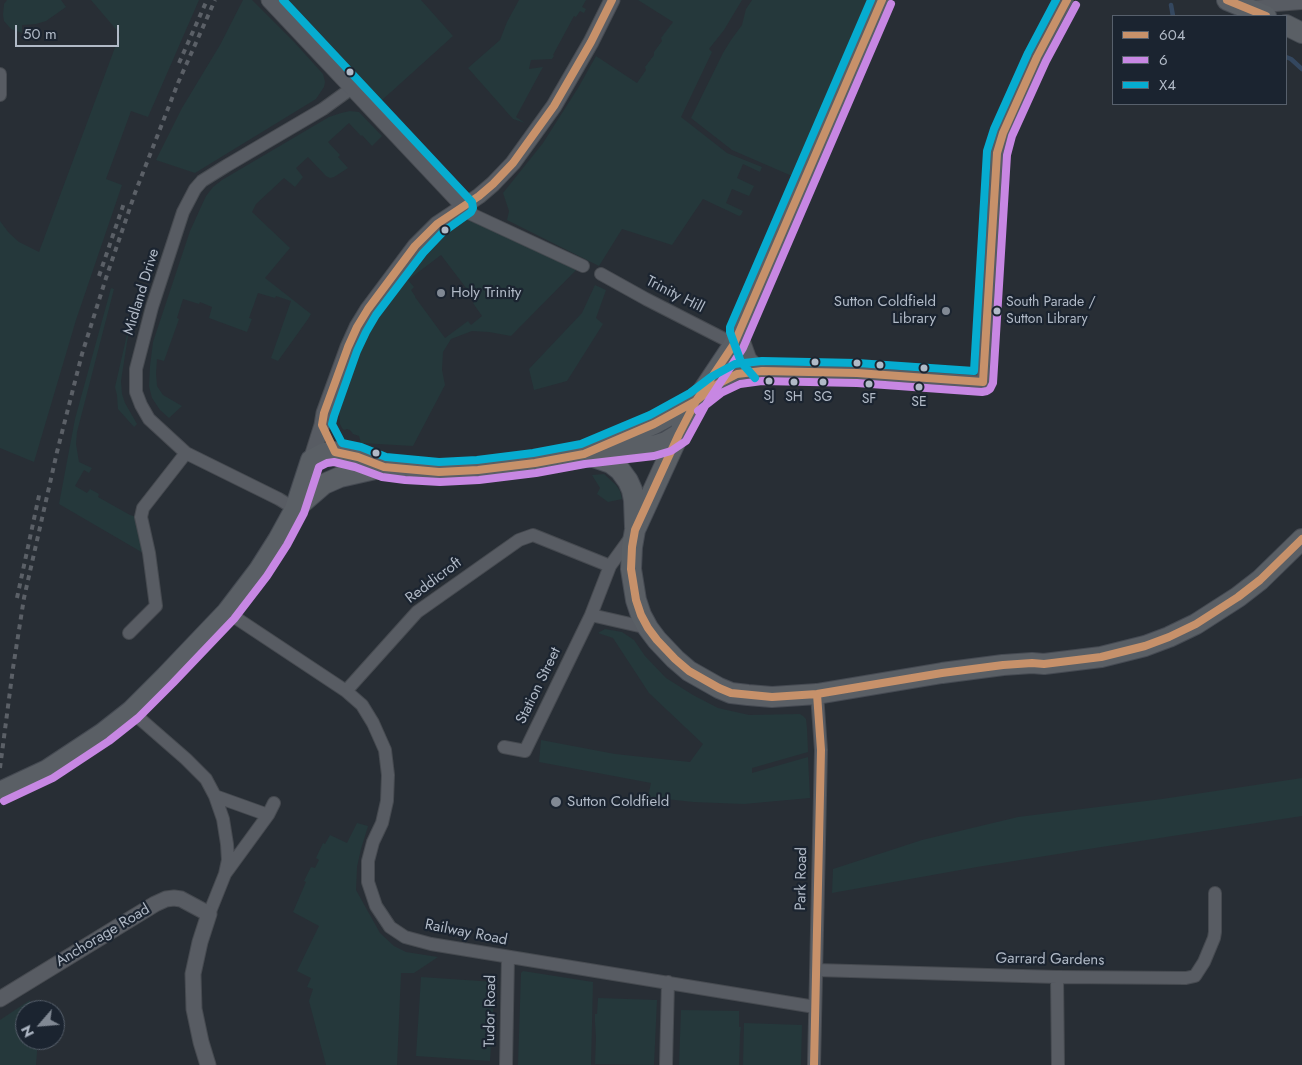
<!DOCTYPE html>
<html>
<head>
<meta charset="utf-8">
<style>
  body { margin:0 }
  #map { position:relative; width:1302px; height:1065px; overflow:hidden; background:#282e35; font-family:Jost,sans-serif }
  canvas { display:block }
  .legend { position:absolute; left:1112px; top:15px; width:175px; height:90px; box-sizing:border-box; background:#1b2430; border:1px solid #57606c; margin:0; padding:6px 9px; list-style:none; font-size:15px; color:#b1bac7 }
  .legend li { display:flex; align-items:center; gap:10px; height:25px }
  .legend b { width:25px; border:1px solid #57606c }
  .north { position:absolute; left:15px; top:1000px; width:50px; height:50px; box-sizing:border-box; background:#1b2430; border:1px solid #57606c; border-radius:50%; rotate:243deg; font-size:14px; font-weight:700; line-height:20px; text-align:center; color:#b1bac7 }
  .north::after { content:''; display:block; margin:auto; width:18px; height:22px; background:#818994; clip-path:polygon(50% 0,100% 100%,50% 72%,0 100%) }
  .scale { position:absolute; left:15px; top:25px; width:104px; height:22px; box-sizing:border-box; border:2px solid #b1bac7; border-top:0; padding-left:6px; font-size:15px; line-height:18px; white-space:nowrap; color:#b1bac7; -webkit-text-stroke:4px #1b2430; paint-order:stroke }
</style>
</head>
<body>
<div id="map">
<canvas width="1302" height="1065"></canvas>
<ul class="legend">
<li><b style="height:6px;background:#c7916a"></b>604</li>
<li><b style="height:6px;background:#c787e3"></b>6</li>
<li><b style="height:6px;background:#06acd0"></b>X4</li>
</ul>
<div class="north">N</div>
<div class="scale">50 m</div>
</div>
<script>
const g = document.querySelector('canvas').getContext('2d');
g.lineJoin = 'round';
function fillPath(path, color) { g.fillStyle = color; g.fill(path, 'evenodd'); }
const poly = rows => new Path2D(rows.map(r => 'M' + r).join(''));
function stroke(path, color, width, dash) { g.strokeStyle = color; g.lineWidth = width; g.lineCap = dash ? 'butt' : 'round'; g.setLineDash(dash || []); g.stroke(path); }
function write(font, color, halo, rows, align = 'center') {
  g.font = font + ' Jost,sans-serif'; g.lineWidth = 4.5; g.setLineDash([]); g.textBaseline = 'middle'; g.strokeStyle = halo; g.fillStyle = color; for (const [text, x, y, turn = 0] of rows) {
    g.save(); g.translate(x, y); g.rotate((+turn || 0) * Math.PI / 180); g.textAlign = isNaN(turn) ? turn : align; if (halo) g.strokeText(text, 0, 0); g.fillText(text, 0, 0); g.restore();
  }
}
const green = poly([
  [7,0,61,0,66,7,46,21,36,24,22,25,22,33,11,29,4,21,3,15,4,4],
  [91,0,199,0,148,117,131,111,106,179,122,185,76,320,34,462,0,448,0,221,9,233,19,242,39,252,120,34],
  [243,0,252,0,295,43,323,74,325,82,324,87,316,99,195,173,156,160,182,108,220,45],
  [286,0,421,0,453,36,381,101],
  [519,0,586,0,582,7,586,9,584,13,580,11,576,17,574,16,553,55,554,56,552,59,531,60,529,69,543,67,516,117,525,123,513,119,468,68,500,40,507,22],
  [638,0,742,0,724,30,709,49,712,52,681,117,727,153,762,167,760,172,743,164,737,178,754,186,749,196,732,189,726,203,743,211,741,215,739,216,703,199,672,245,622,229,599,266,507,220,509,211,503,193,543,143,578,88,596,56,637,83,646,70,645,67,654,55,654,52,662,41,661,38,673,22],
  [752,0,867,0,792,176,732,150,691,118,723,53,731,40,742,25,746,9],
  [350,111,359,112,382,136,372,146,362,135,361,136,349,123,328,142,340,155,338,157,348,168,334,177,330,178,326,176,308,157,296,168,303,177,295,187,284,178,256,204,252,212,290,248,265,278,311,314,308,319,278,361,271,358,291,301,276,296,275,298,258,293,249,318,252,319,247,332,209,318,212,307,200,302,199,304,183,299,177,318,179,319,164,361,157,359,156,373,157,386,163,395,182,406,169,418,160,410,152,398,149,386,150,366,153,342,190,231,206,196,213,187,222,180,329,117,341,113],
  [464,217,578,268,511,336,489,332,472,331,451,339,443,352,442,370,445,385,413,446,361,443,359,436,353,434,350,430,347,429,344,430,342,428,340,424,339,413,363,341,374,317,423,256,442,235],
  [441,255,476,301,473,303,482,316,471,325,468,321,445,338,415,297,415,296,411,290,414,287,408,280],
  [595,285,606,290,596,318,603,324,567,381,534,390,529,369,582,313],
  [111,288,114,289,77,432,76,444,79,462,92,468,89,473,84,470,75,486,87,493,90,489,99,494,98,497,130,515,140,518,150,557,59,504,75,419],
  [131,317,121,381,122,394,125,403,137,424,134,427,118,409,117,395,115,387],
  [604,474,616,485,620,491,622,499,608,502,597,494,600,488,592,475],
  [605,629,622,632,634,640,645,656,666,678,693,695,718,708,749,715,800,714,803,716,806,719,807,729,808,752,752,768,752,773,808,757,810,798,744,804,693,802,648,797,651,783,539,762,541,740,615,754,690,762,703,744,649,693,613,638,598,633],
  [1302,778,1302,816,1095,848,977,867,832,893,833,869,922,840,1018,817,1162,799],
  [357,823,368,826,361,849,357,867,356,890,380,933,394,946,406,952,438,957,414,973,401,973,397,1065,326,1065,309,1001,313,989,307,987,311,978,297,971,319,926,293,912,306,882,304,881,311,867,315,868,319,860,316,858,323,843,325,844,330,835,347,843],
  [523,971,593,982,591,1065,518,1065,521,973],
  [421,977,495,982,490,1061,416,1056],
  [598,998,657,1000,654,1065,595,1064,596,1038,595,1022,595,1014,597,1014],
  [30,1000,32,1010,25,1010,25,1040,38,1040,36,1065,0,1065,0,1020],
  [681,1010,739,1011,739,1027,741,1027,740,1035,739,1065,679,1065],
  [744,1023,802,1025,801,1065,743,1065]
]);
const stream = poly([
  [1171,5,1173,16],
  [1286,57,1291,59,1302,69]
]);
const minor = poly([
  [1251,7,1302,3],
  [0,74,0,95],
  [463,206,471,214,583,266],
  [601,274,646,299,734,344],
  [740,330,750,358,762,371],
  [707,392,716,385,737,374,762,371,857,373,983,382,997,153,1003,133,1037,57,1067,0],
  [295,509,279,499,186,453,149,419,141,405,136,392,136,369,152,307,183,212,195,189,202,181,226,166,323,109,352,88],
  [227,612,346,691,362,705,373,723,385,750,388,775,387,801,382,823,373,842,368,861,368,882,376,906,390,927,405,937,431,944,815,1007],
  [591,615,648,628],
  [129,633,156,606,149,553,141,517,143,508,186,453],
  [346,691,417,612,519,540,533,535,610,566],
  [131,711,186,759,206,779,215,796,223,819,227,844,228,860,225,874],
  [504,747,525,751,591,615,610,566,631,537],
  [268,815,274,803],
  [209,914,225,874,268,815,215,796],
  [816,970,1057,977,1186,978,1195,976,1204,962,1214,938,1215,932,1215,893],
  [1057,977,1058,1065],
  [506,1065,508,957],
  [666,1065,668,982],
  [814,1065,821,750,817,694]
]);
const tertiary = poly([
  [269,0,463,206],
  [311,460,322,425,324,413,348,347,357,327,368,309,415,246,437,224,479,196,493,184,513,163,554,106,591,42,612,0],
  [0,999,155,904,166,899,174,898,181,899,209,914,200,942,193,974,194,1009,201,1042,208,1065]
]);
const primary = poly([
  [882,0,734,344,696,401,679,434,635,530,632,547,631,569,636,600,641,615,648,628,657,640,675,659,689,671,719,688,731,693,748,695,772,697,817,694,942,673,1003,665,1032,663,1044,664,1101,657,1145,646,1169,637,1196,624,1238,597,1260,580,1302,539],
  [1227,0,1266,16],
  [1286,25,1302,33],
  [601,446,654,424,696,401],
  [591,456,611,463,620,470,628,481,632,490,634,500,635,527],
  [295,509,324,484,340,477,384,467],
  [0,792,47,770,103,733,131,711,166,676,227,612,259,570,278,540,295,509,311,460,324,453,335,452,358,457,384,467,406,470,439,472,478,470,535,463,584,454,633,449,653,446,666,442,679,434]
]);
const rail = poly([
  [179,63,207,0],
  [99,276,124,203],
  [17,598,40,491],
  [0,768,13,668,24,598,57,452,82,354,106,278,135,193,178,83,215,0]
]);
const bus1 = poly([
  [612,0,591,42,554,106,513,163,493,184,479,196,437,224,415,246,368,309,357,327,348,347,324,413,322,425,335,452,358,457,384,467,439,472,478,470,535,463,584,454,654,424,696,401,716,385,737,374,762,371,857,373,983,382,997,153,1003,133,1037,57,1067,0],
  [882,0,734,344,696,401,679,434,635,530,632,547,631,569,636,600,641,615,648,628,657,640,675,659,689,671,719,688,731,693,772,697,817,694,942,673,1003,665,1032,663,1044,664,1101,657,1145,646,1169,637,1196,624,1238,597,1260,580,1302,539],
  [1227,0,1266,16],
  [814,1065,821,750,817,694]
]);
const bus2 = poly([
  [698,411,721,393,740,384,762,381,857,383,982,392,987,391,990,389,993,383,1007,155,1012,136,1046,61,1076,5],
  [4,801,53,778,109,741,138,718,173,683,234,619,267,576,287,545,304,513,319,467,327,463,334,462,355,467,382,477,405,480,440,482,479,480,536,473,585,464,654,456,671,451,686,441,705,406,743,348,891,4]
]);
const bus3 = poly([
  [283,0,472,202,473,208,471,212,443,232,423,253,376,315,366,332,357,351,334,416,332,424,342,443,361,447,386,457,439,462,477,460,533,453,581,444,650,415,690,393,711,377,735,364,762,361,857,363,974,371,987,151,994,129,1028,53,1056,0],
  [755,378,741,362,730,332,730,327,871,0]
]);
const markers = [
  [350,72,4.5,"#b1bac7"],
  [445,230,4.5,"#b1bac7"],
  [441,293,5,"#818994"],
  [946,311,5,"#818994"],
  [997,311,4.5,"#b1bac7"],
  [815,362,4.5,"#b1bac7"],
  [857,363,4.5,"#b1bac7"],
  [880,365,4.5,"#b1bac7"],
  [924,368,4.5,"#b1bac7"],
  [769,381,4.5,"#b1bac7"],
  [794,382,4.5,"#b1bac7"],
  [823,382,4.5,"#b1bac7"],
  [869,384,4.5,"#b1bac7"],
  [919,387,4.5,"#b1bac7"],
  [376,453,4.5,"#b1bac7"],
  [556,802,6,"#818994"]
];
const busNames = [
  ["South Parade /",1006,303,"left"],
  ["Sutton Library",1006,320,"left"],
  ["SJ",769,397],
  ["SH",794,398],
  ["SG",823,398],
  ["SF",869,400],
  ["SE",919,403]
];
const streetNames = [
  ["Midland Drive",142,292,-73],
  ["Trinity Hill",675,295,27],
  ["Reddicroft",434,581,-37],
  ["Station Street",539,686,-64],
  ["Park Road",802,879,-89],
  ["Railway Road",466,933,11],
  ["Anchorage Road",103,936,-31],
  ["Garrard Gardens",1050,960,1],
  ["Tudor Road",491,1011,-89]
];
const poiNames = [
  ["Holy Trinity",451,293],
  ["Sutton Coldfield",936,302,"right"],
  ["Library",936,319,"right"],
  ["Sutton Coldfield",567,802]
];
fillPath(green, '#25383b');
stroke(stream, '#34475f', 4.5);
stroke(minor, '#464a50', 14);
stroke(tertiary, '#464a50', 17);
stroke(primary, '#454a52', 22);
stroke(minor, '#585c63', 12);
stroke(tertiary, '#585c63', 15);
stroke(primary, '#5a5f65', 20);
stroke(rail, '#5b6067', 4, [5, 5]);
stroke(bus1, '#c7916a', 8);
stroke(bus2, '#c787e3', 8);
stroke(bus3, '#06acd0', 8);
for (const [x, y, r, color] of markers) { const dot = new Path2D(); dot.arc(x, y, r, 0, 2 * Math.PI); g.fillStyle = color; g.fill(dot); stroke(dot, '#1b2430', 2); }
write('14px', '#b1bac7', '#1b2430', busNames);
write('15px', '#b1bac7', '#1b2430', streetNames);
write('15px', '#b1bac7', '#1b2430', poiNames, 'left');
</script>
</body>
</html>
